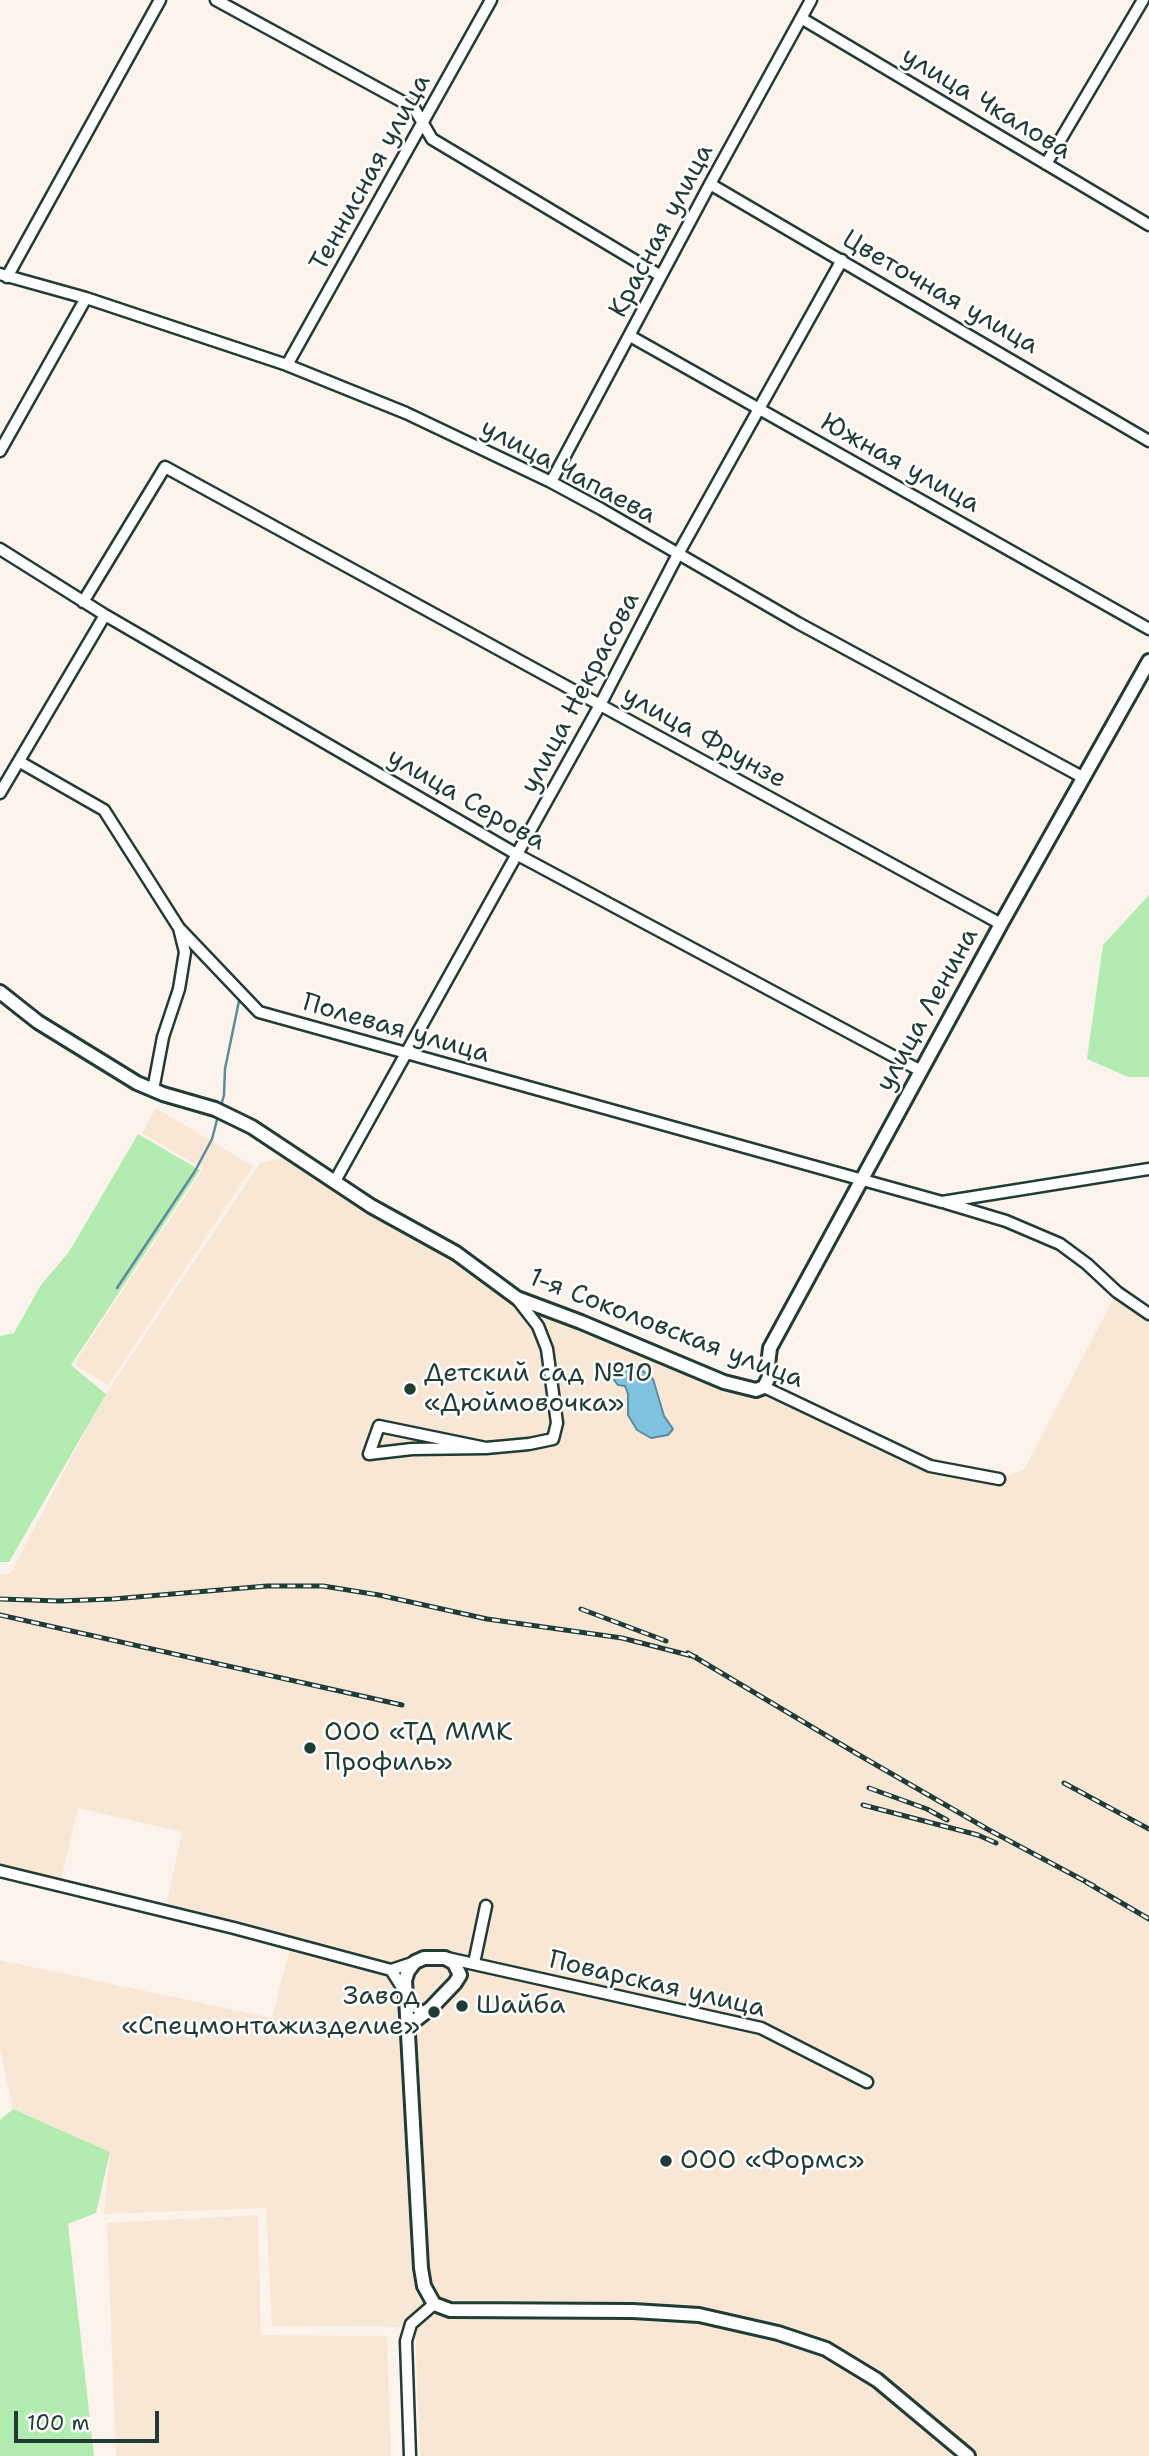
<!DOCTYPE html>
<html>
<head>
<meta charset="utf-8">
<style>
  body { margin:0 }
  #map { position:relative; width:1149px; height:2456px; overflow:hidden; background:#fcf4ec; font-family:"Shantell Sans",sans-serif }
  canvas { display:block }
  .scale { position:absolute; left:14px; top:2411px; width:145px; height:32px; box-sizing:border-box; border:4px solid #1f3d34; border-top:0; padding-left:9px; font-size:21px; line-height:24px; white-space:nowrap; color:#1f3d34; -webkit-text-stroke:5px #fff; paint-order:stroke }
</style>
</head>
<body>
<div id="map">
<canvas width="1149" height="2456"></canvas>
<div class="scale">100 m</div>
</div>
<script>
const g = document.querySelector('canvas').getContext('2d');
g.lineJoin = 'round';
function fillPath(path, color) { g.fillStyle = color; g.fill(path, 'evenodd'); }
const poly = rows => new Path2D(rows.map(r => 'M' + r).join(''));
function stroke(path, color, width, dash) { g.strokeStyle = color; g.lineWidth = width; g.lineCap = dash ? 'butt' : 'round'; g.setLineDash(dash || []); g.stroke(path); }
function write(font, color, halo, rows, align = 'center') {
  g.font = font + ' "Shantell Sans",sans-serif'; g.lineWidth = 5; g.setLineDash([]); g.textBaseline = 'middle'; g.strokeStyle = halo; g.fillStyle = color; for (const [text, x, y, turn = 0] of rows) {
    g.save(); g.translate(x, y); g.rotate((+turn || 0) * Math.PI / 180); g.textAlign = isNaN(turn) ? turn : align; if (halo) g.strokeText(text, 0, 0); g.fillText(text, 0, 0); g.restore();
  }
}
const built = poly([
  [156,1108,253,1166,108,1385,74,1364,203,1169,142,1133],
  [296,1154,501,1287,724,1382,764,1387,930,1466,999,1479,1024,1470,1117,1292,1149,1314,1149,2456,420,2456,415,2327,272,2326,266,2208,104,2214,110,2152,13,2109,0,2049,0,1960,272,2018,291,1944,165,1911,182,1832,78,1808,60,1884,0,1871,0,1574,10,1574,102,1399,260,1163],
  [258,2215,261,2335,387,2336,391,2456,116,2456,107,2223]
]);
const green = poly([
  [1149,895,1149,1077,1128,1077,1087,1059,1103,945],
  [138,1134,200,1170,71,1365,106,1394,9,1562,0,1562,0,1336,14,1333,41,1285,69,1252],
  [13,2109,110,2152,96,2213,68,2224,94,2456,0,2456,0,2120]
]);
const water = poly([
  [623,1367,638,1367,653,1379,664,1416,673,1429,668,1435,651,1438,637,1430,628,1415,628,1394,625,1386,618,1385,614,1380,623,1367]
]);
const stream = poly([
  [221,1106,224,1095,225,1069,240,996],
  [117,1288,195,1171,212,1139,218,1116]
]);
const minor = poly([
  [216,0,414,108,432,139,661,276],
  [801,18,1149,225],
  [1046,164,1143,0],
  [710,184,1149,441],
  [0,274,86,298,287,365,406,413,551,482,601,509,798,623,1084,778],
  [7,277,160,0],
  [630,336,1149,629],
  [287,365,491,0],
  [0,451,86,298],
  [551,482,710,184,811,0],
  [0,549,105,615,518,855,921,1071],
  [83,602,165,467,1001,924],
  [20,762,104,810,179,928,259,1012,942,1202,1149,1169],
  [0,793,105,615],
  [153,1090,163,1037,179,989,185,952,179,928],
  [335,1181,600,705,678,554,842,260],
  [946,1203,1006,1221,1060,1244,1087,1264,1117,1292,1149,1314],
  [764,1387,930,1466,999,1479],
  [486,1448,379,1426,369,1454,412,1449,486,1448,529,1444,553,1439,557,1423,547,1349,538,1326,517,1299],
  [0,1871,234,1928,391,1970],
  [447,1958,761,2028,867,2082],
  [474,1963,486,1906],
  [391,1970,414,2006,424,2013],
  [391,1970,415,1962],
  [410,2456,406,2341,411,2324,434,2304]
]);
const tertiary = poly([
  [0,992,38,1022,137,1083,163,1094,215,1109,252,1127,371,1206,456,1253,517,1298,581,1322,724,1382,756,1390,764,1387,769,1377,768,1365,770,1348,1001,924,1149,661],
  [408,2026,431,2008,455,1983,460,1975,454,1963,445,1958,424,1958,415,1962,408,1971,405,1980,421,2268,424,2286,434,2304,450,2310,633,2311,699,2315,778,2333,826,2349,877,2380,968,2456]
]);
const rail = poly([
  [0,1599,59,1601,113,1599,267,1586,323,1586,379,1595,487,1619,622,1638,696,1657],
  [581,1609,666,1641],
  [0,1615,402,1705],
  [688,1653,859,1755,989,1830,1094,1886],
  [1064,1783,1149,1829],
  [869,1788,927,1809,947,1820],
  [863,1805,978,1835,996,1843],
  [1086,1882,1149,1919]
]);
const markers = [
  [410,1389,7,"#1f3d34"],
  [310,1748,7,"#1f3d34"],
  [462,2006,7,"#1f3d34"],
  [434,2012,7,"#1f3d34"],
  [666,2161,7,"#1f3d34"]
];
const streetNames = [
  ["улица Чкалова",986,104,31],
  ["Теннисная улица",371,173,-61],
  ["Красная улица",662,231,-62],
  ["Цветочная улица",940,293,30],
  ["Южная улица",900,464,29],
  ["улица Чапаева",568,472,28],
  ["улица Некрасова",581,693,-62],
  ["улица Фрунзе",704,738,29],
  ["улица Серова",466,800,30],
  ["улица Ленина",928,1010,-61],
  ["Полевая улица",396,1029,16],
  ["1-я Соколовская улица",666,1329,21],
  ["Поварская улица",657,1985,13]
];
const poiNames = [
  ["Детский сад №10",424,1374],
  ["«Дюймовочка»",424,1404],
  ["ООО «ТД ММК",324,1733],
  ["Профиль»",324,1763],
  ["Завод",420,1997,"right"],
  ["«Спецмонтажизделие»",420,2027,"right"],
  ["Шайба",476,2006],
  ["ООО «Формс»",680,2161]
];
fillPath(built, '#f9e7d6');
fillPath(green, '#b3ecb0');
fillPath(water, '#80c3e1');
stroke(water, '#598d9c', 2);
stroke(stream, '#598d9c', 2.5);
stroke(minor, '#1f3d34', 15);
stroke(tertiary, '#1f3d34', 18);
stroke(minor, '#fff', 10);
stroke(tertiary, '#fff', 12);
stroke(rail, '#1f3d34', 5);
stroke(rail, '#fff', 2.5, [8]);
for (const [x, y, r, color] of markers) { const dot = new Path2D(); dot.arc(x, y, r, 0, 2 * Math.PI); g.fillStyle = color; g.fill(dot); stroke(dot, '#fff', 2.5); }
write('26px', '#1f3d34', '#fff', streetNames);
write('26px', '#1f3d34', '#fff', poiNames, 'left');
</script>
</body>
</html>
